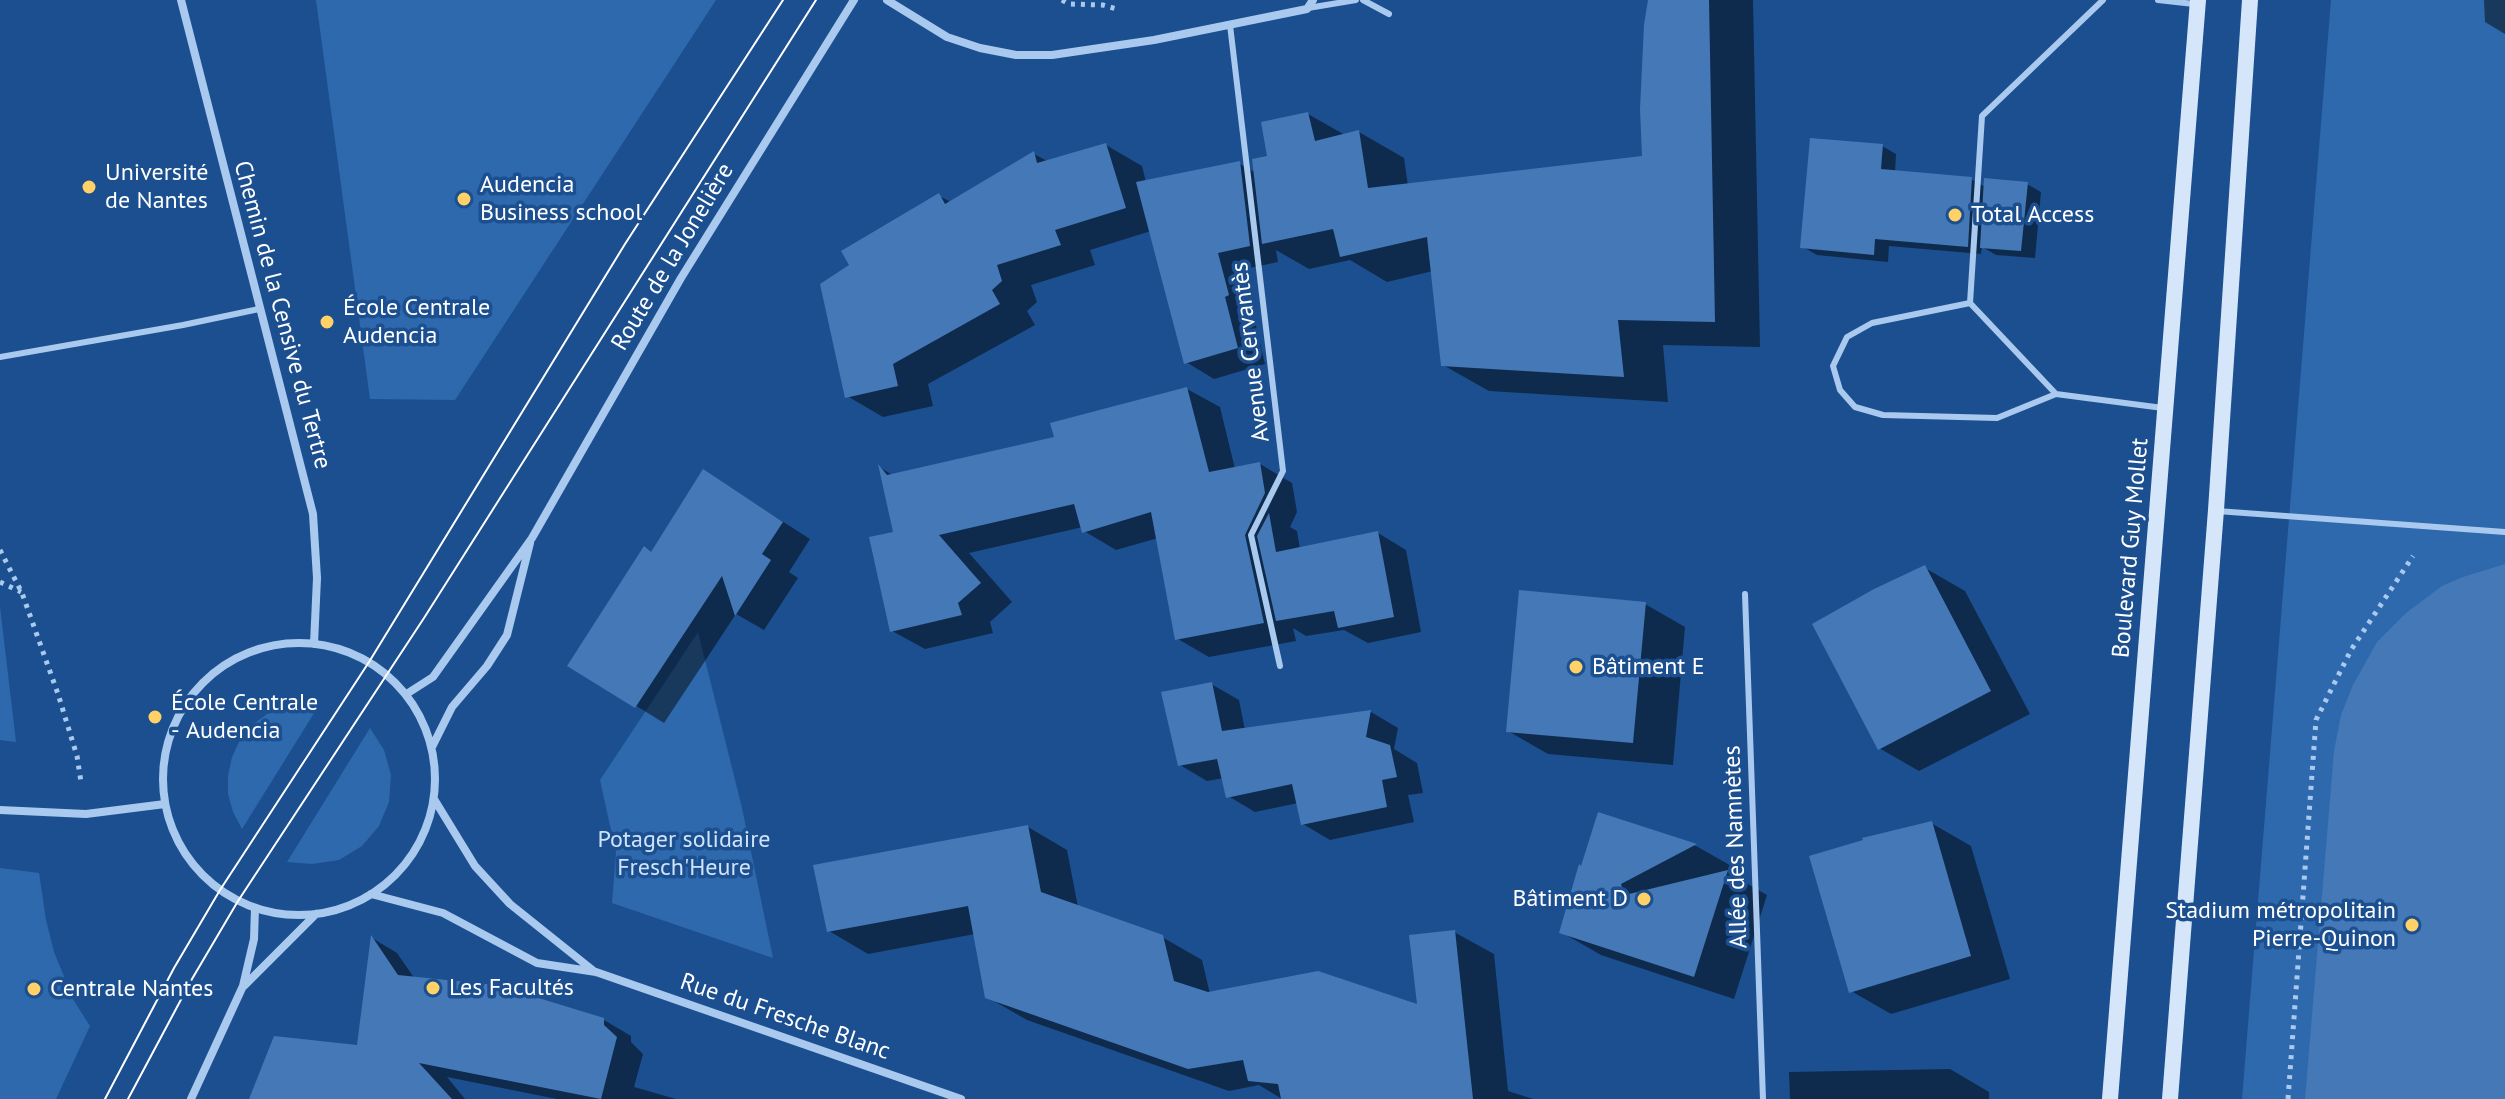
<!DOCTYPE html>
<html>
<head>
<meta charset="utf-8">
<style>
  body { margin:0 }
  canvas { display:block; background:#1b4f8f }
</style>
</head>
<body>
<canvas width="2505" height="1099"></canvas>
<script>
const g = document.querySelector('canvas').getContext('2d');
g.lineJoin = 'round';
function fillPath(path, color) { g.fillStyle = color; g.fill(path, 'evenodd'); }
const poly = rows => new Path2D(rows.map(r => 'M' + r).join(''));
function stroke(path, color, width, dash) { g.strokeStyle = color; g.lineWidth = width; g.lineCap = dash ? 'butt' : 'round'; g.setLineDash(dash || []); g.stroke(path); }
function write(font, color, halo, rows, align = 'center') {
  g.font = font + ' "PT Sans",sans-serif'; g.lineWidth = 7; g.setLineDash([]); g.textBaseline = 'middle'; g.strokeStyle = halo; g.fillStyle = color; for (const [text, x, y, turn = 0] of rows) {
    g.save(); g.translate(x, y); g.rotate((+turn || 0) * Math.PI / 180); g.textAlign = isNaN(turn) ? turn : align; if (halo) g.strokeText(text, 0, 0); g.fillText(text, 0, 0); g.restore();
  }
}
const green = poly([
  [316,0,716,0,455,400,370,399],
  [2331,0,2505,0,2505,1099,2242,1099],
  [0,607,16,742,0,740],
  [698,632,742,808,773,958,612,903,616,853,600,780],
  [302,702,321,702,242,829,233,812,228,794,228,776,232,757,240,740,252,725,267,714,284,706],
  [370,728,384,750,391,775,389,802,379,826,362,846,339,860,312,864,287,862],
  [0,868,39,873,46,920,54,952,74,1001,90,1026,56,1099,0,1099]
]);
const shadow = poly([
  [1650,0,1753,0,1760,347,1663,345,1668,402,1489,391,1443,365,1433,271,1387,282,1350,260,1309,269,1276,250,1278,262,1245,269,1256,311,1253,313,1265,364,1214,379,1186,362,1151,231,1090,250,1095,265,1031,285,1037,302,1027,311,1035,325,928,384,933,406,883,417,847,396,852,266,939,196,951,202,1034,154,1049,162,1106,145,1142,166,1146,182,1240,164,1256,173,1308,114,1345,135,1359,132,1404,158,1408,186,1644,158],
  [2484,0,2505,0,2505,34,2485,22],
  [1882,146,1896,154,1895,173,1971,179,1985,187,2027,184,2041,192,2035,258,1996,255,1982,247,1981,254,1889,246,1888,262,1817,255,1803,247],
  [1187,389,1220,407,1235,469,1260,464,1292,483,1297,512,1290,527,1297,531,1300,549,1378,533,1406,550,1421,632,1368,643,1344,630,1306,636,1293,628,1296,641,1209,657,1176,638,1158,538,1116,550,1084,531,1083,527,969,553,1012,602,990,622,993,633,925,649,892,631,895,533,881,468,894,476,1057,439],
  [704,471,810,539,789,572,798,578,764,630,736,614,664,723,570,665,652,554],
  [1925,568,1965,591,2030,714,1919,771,1879,748],
  [1645,604,1685,627,1673,765,1548,754,1508,731],
  [1211,684,1239,700,1245,730,1371,712,1398,728,1394,749,1417,763,1423,793,1408,795,1414,822,1330,840,1303,824,1298,803,1255,812,1228,796,1224,778,1207,781,1180,765],
  [1599,814,1696,846,1735,868,1727,872,1767,895,1734,999,1601,955,1561,932],
  [1931,823,1971,846,2010,979,1891,1014,1851,991],
  [1028,827,1067,850,1078,907,1162,937,1202,960,1210,994,1419,1007,1454,932,1494,954,1508,1091,1533,1099,1282,1099,1259,1085,1229,1091,1027,1020,987,997,975,934,868,954,829,931],
  [372,938,397,953,415,979,604,1020,631,1036,631,1042,643,1054,634,1087,676,1099,557,1099,447,1077,465,1099,251,1099,358,1047],
  [1950,1069,1989,1092,1989,1099,1790,1099,1789,1072]
]);
const building = poly([
  [1648,0,1709,0,1715,322,1618,320,1624,377,1441,366,1427,237,1340,257,1333,229,1262,244,1252,159,1267,156,1261,122,1308,112,1315,141,1359,130,1368,188,1642,156,1640,109,1644,25],
  [1810,138,1883,144,1881,169,1972,177,1968,247,1875,239,1874,255,1800,248],
  [1106,143,1126,208,1055,230,1061,245,997,265,1002,281,992,290,1000,304,893,364,898,386,845,398,820,284,849,265,841,251,939,193,945,204,1034,151,1037,163],
  [1240,161,1250,246,1218,253,1229,295,1225,297,1238,348,1184,364,1136,182],
  [1984,178,2028,182,2021,251,1980,248],
  [1187,387,1209,472,1260,462,1265,493,1245,535,1264,623,1175,640,1151,512,1082,533,1074,504,939,535,981,583,958,603,962,615,890,632,869,537,893,532,878,464,887,475,1054,437,1050,423],
  [703,469,783,522,762,554,771,560,735,616,722,576,635,708,567,666,644,546,651,552],
  [1269,513,1276,552,1378,531,1394,617,1338,628,1334,611,1276,621,1257,536],
  [2505,564,2505,1099,2305,1099,2334,751,2341,715,2353,685,2377,642,2406,613,2442,586,2463,577],
  [1925,565,1991,691,1878,750,1812,624,1874,589],
  [1519,590,1646,602,1633,743,1506,732],
  [1212,682,1222,731,1371,710,1366,737,1390,745,1397,777,1382,780,1387,807,1301,825,1292,784,1226,798,1217,759,1178,766,1161,692],
  [1598,812,1697,844,1621,884,1625,895,1728,870,1694,977,1559,933,1579,864,1581,866],
  [1932,821,1971,956,1849,993,1809,856,1863,840,1862,838],
  [1028,825,1041,892,1163,935,1174,981,1208,992,1318,971,1417,1004,1409,935,1455,930,1473,1099,1281,1099,1278,1084,1248,1081,1243,1060,1188,1069,985,998,968,906,827,932,813,865],
  [371,935,398,975,496,985,604,1018,604,1025,617,1037,601,1099,419,1063,452,1099,249,1099,274,1036,357,1045]
]);
const path = poly([
  [1062,0,1069,4,1103,5,1120,10],
  [0,550,22,593,58,694,77,756,81,782],
  [0,582,21,592],
  [2288,1099,2316,720,2351,650,2413,556]
]);
const service = poly([
  [1363,0,1389,14],
  [2103,0,1982,116,1970,303,2056,394,2163,408],
  [2158,0,2194,4],
  [1308,8,1356,0],
  [1230,25,1283,471,1251,535,1280,666],
  [1970,303,1872,323,1847,337,1833,366,1840,390,1855,407,1883,415,1997,418,2056,394],
  [0,357,183,325,259,309],
  [2217,511,2505,532],
  [1745,594,1763,1099]
]);
const minor = poly([
  [181,0,313,514,317,578,314,644],
  [887,0,947,37,980,48,1016,55,1052,55,1154,40,1307,9,1313,0],
  '163 779a136 136 0 1 1 272 0a136 136 0 1 1-272 0Z',
  [408,693,433,677,532,538,681,278,854,0],
  [432,747,452,707,487,666,507,635,530,543],
  [434,799,475,866,510,904,595,972],
  [0,810,86,814,165,804],
  [371,894,443,913,537,963,596,972,961,1099],
  [244,986,316,914],
  [191,1099,243,986,254,939,255,908]
]);
const secondary = poly([
  [2110,1099,2198,0],
  [2170,1099,2216,510,2250,0]
]);
const tram = poly([
  [105,1099,174,968,220,890,369,662,625,244,783,0],
  [128,1099,192,979,238,901,424,618,816,0]
]);
const markers = [
  [89,187,8,"#ffd166"],
  [464,199,8,"#ffd166"],
  [1955,215,8,"#ffd166"],
  [327,322,8,"#ffd166"],
  [1576,667,8,"#ffd166"],
  [155,717,8,"#ffd166"],
  [1644,899,8,"#ffd166"],
  [2412,925,8,"#ffd166"],
  [433,988,8,"#ffd166"],
  [34,989,8,"#ffd166"]
];
const poiNames = [
  ["Université",105,173],
  ["de Nantes",105,201],
  ["Audencia",480,185],
  ["Business school",480,213],
  ["Total Access",1971,215],
  ["École Centrale",343,308],
  ["Audencia",343,336],
  ["Bâtiment E",1592,667],
  ["École Centrale",171,703],
  ["- Audencia",171,731],
  ["Bâtiment D",1628,899,"right"],
  ["Stadium métropolitain",2396,911,"right"],
  ["Pierre-Quinon",2396,939,"right"],
  ["Les Facultés",449,988],
  ["Centrale Nantes",50,989]
];
const streetNames = [
  ["Route de la Jonelière",673,257,-59],
  ["Chemin de la Censive du Tertre",282,315,75],
  ["Avenue Cervantès",1251,352,-97],
  ["Boulevard Guy Mollet",2131,548,-85],
  ["Allée des Namnètes",1736,847,-92],
  ["Rue du Fresche Blanc",785,1017,19]
];
const parkNames = [
  ["Potager solidaire",684,840],
  ["Fresch'Heure",684,868]
];
fillPath(green, '#2e69ad');
fillPath(shadow, '#0007');
fillPath(building, '#4478b7');
stroke(path, '#a9c9ee', 5, [4, 6]);
stroke(service, '#a9c9ee', 6);
stroke(minor, '#a9c9ee', 8);
stroke(secondary, '#d6e6fa', 16);
stroke(tram, '#fff', 2);
for (const [x, y, r, color] of markers) { const dot = new Path2D(); dot.arc(x, y, r, 0, 2 * Math.PI); g.fillStyle = color; g.fill(dot); stroke(dot, '#1b4f8f', 3); }
write('24px', '#fff', '#1b4f8f', poiNames, 'left');
write('24px', '#fff', '#1b4f8f', streetNames);
write('24px', '#cfe3fa', '#1b4f8f', parkNames);
</script>
</body>
</html>
